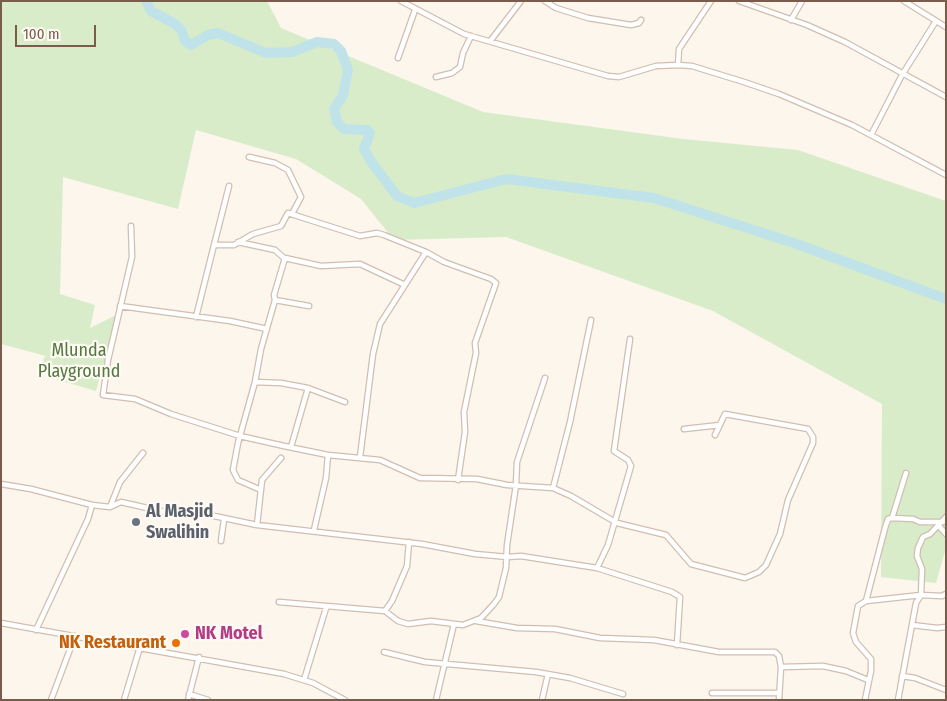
<!DOCTYPE html>
<html>
<head>
<meta charset="utf-8">
<style>
  body { margin:0 }
  #map { position:relative; width:947px; height:701px; overflow:hidden; background:#fdf6ec; font-family:"Fira Sans Condensed",sans-serif }
  canvas { display:block }
  .frame { position:absolute; inset:0; border:2px solid #7a5c4d; pointer-events:none }
  .scale { position:absolute; left:15px; top:25px; width:81px; height:22px; box-sizing:border-box; border:2px solid #7a5c4d; border-top:0; padding-left:6px; font-size:15px; line-height:18px; white-space:nowrap; color:#7a5c4d; -webkit-text-stroke:4px #fffaf3; paint-order:stroke }
</style>
</head>
<body>
<div id="map">
<canvas width="947" height="701"></canvas>
<div class="frame"></div>
<div class="scale">100 m</div>
</div>
<script>
const g = document.querySelector('canvas').getContext('2d');
g.lineJoin = 'round';
function fillPath(path, color) { g.fillStyle = color; g.fill(path, 'evenodd'); }
const poly = rows => new Path2D(rows.map(r => 'M' + r).join(''));
function stroke(path, color, width, dash) { g.strokeStyle = color; g.lineWidth = width; g.lineCap = dash ? 'butt' : 'round'; g.setLineDash(dash || []); g.stroke(path); }
function write(font, color, halo, rows, align = 'center') {
  g.font = font + ' "Fira Sans Condensed",sans-serif'; g.lineWidth = 4.5; g.setLineDash([]); g.textBaseline = 'middle'; g.strokeStyle = halo; g.fillStyle = color; for (const [text, x, y, turn = 0] of rows) {
    g.save(); g.translate(x, y); g.rotate((+turn || 0) * Math.PI / 180); g.textAlign = isNaN(turn) ? turn : align; if (halo) g.strokeText(text, 0, 0); g.fillText(text, 0, 0); g.restore();
  }
}
const green = poly([
  [1,1,267,1,281,28,483,112,683,139,798,150,946,201,946,548,936,583,881,577,882,404,713,311,506,237,394,240,361,199,296,159,196,130,178,209,63,177,60,294,95,305,90,328,118,314,96,391,48,377,43,359,46,356,1,344]
]);
const river = poly([
  [146,1,151,11,175,24,182,31,185,41,191,45,208,35,218,33,266,53,292,52,317,42,334,44,341,51,348,70,343,95,334,109,337,122,344,129,367,130,370,133,364,149,372,163,397,196,414,203,506,179,654,198,794,243,946,299]
]);
const street = poly([
  [401,1,464,34,608,76,619,77,656,66,678,65,692,66,744,82,779,94,852,125,946,175],
  [545,1,556,8,588,18,631,25,639,23,641,20],
  [739,1,807,25,845,42,946,97],
  [904,1,946,27],
  [791,20,802,1],
  [491,40,521,1],
  [398,58,415,10],
  [678,65,679,49,711,1],
  [436,77,452,73,460,67,463,53,471,36],
  [871,135,902,75,936,21],
  [249,157,275,163,288,170,301,197,293,212],
  [131,226,132,257,108,360,103,395,135,399,171,414,240,436,284,446,328,455,380,460,420,478,477,479,507,485,553,488,571,496,617,523,666,535,691,564,745,578,759,572,766,565,780,534,788,500,813,443,813,437,808,429,725,414,715,435],
  [238,242,275,250,284,258],
  [214,245,229,186],
  [275,300,309,306],
  [120,306,230,321,267,329],
  [196,317,214,245,234,245,253,234,281,226,288,213,360,236,377,233,384,235,426,252],
  [255,382,261,349,275,300,274,295,285,258,321,266,360,264,405,285],
  [684,429,720,425],
  [291,447,308,388],
  [360,457,373,354,380,324,426,252,444,262,491,279,496,283,475,343,476,353,464,412,465,432,458,480],
  [1,484,31,489,92,505,110,507,121,502,174,514,200,513,257,525,422,544,475,554,508,557,521,556,597,568,672,592,680,597,677,645],
  [553,488,570,422,591,320],
  [261,490,238,480,233,470,238,443,255,382,281,383,308,388,345,402],
  [110,507,120,482,143,453],
  [892,518,906,473],
  [257,525,262,480,281,458],
  [939,526,946,534],
  [314,530,326,478,328,455],
  [221,541,224,519],
  [597,568,608,545,631,466,628,460,614,451,630,339],
  [866,601,921,595,942,596,946,594],
  [279,602,385,611,392,601,407,566,409,542],
  [385,611,398,621,408,624,431,621,463,625,481,618,494,604,499,597,506,568,507,545,516,485,517,462,545,378],
  [476,621,517,628,555,629,600,638,654,640,719,652,775,652,779,656,781,667,779,700],
  [1,623,284,674,313,683,345,700],
  [912,625,937,628,946,627],
  [36,630,88,519,92,505],
  [384,652,425,662,536,672,570,678,623,694],
  [781,667,823,666,846,671,868,680],
  [902,676,915,678,946,690],
  [304,680,326,608],
  [712,693,779,693],
  [189,694,208,700],
  [51,700,75,636],
  [124,700,140,647],
  [188,700,199,657],
  [436,700,454,624],
  [542,700,548,674],
  [865,700,871,671,871,659,856,642,853,633,858,606,866,601,885,528,888,519,892,518,913,519,920,522,943,522],
  [898,700,916,603,921,595,922,569,917,556,918,548,923,537,930,534,946,517]
]);
const markers = [
  [136,522,5,"#6b7280"],
  [185,634,5,"#d1479c"],
  [176,643,5,"#e8710a"]
];
const parkNames = [
  ["Mlunda",79,351],
  ["Playground",79,372]
];
const worshipNames = [
  ["Al Masjid",146,512],
  ["Swalihin",146,533]
];
const hotelNames = [
  ["NK Motel",195,634]
];
const foodNames = [
  ["NK Restaurant",166,643]
];
fillPath(green, '#d8ecc9');
stroke(river, '#bfe3e8', 10);
stroke(street, '#d1beb0', 7);
stroke(street, '#fff', 4.5);
for (const [x, y, r, color] of markers) { const dot = new Path2D(); dot.arc(x, y, r, 0, 2 * Math.PI); g.fillStyle = color; g.fill(dot); stroke(dot, '#fffaf3', 2); }
write('18px', '#537a41', '#fffaf3', parkNames);
write('bold 18px', '#5b616d', '#fffaf3', worshipNames, 'left');
write('bold 18px', '#b23c85', '#fffaf3', hotelNames, 'left');
write('bold 18px', '#c56008', '#fffaf3', foodNames, 'right');
</script>
</body>
</html>
